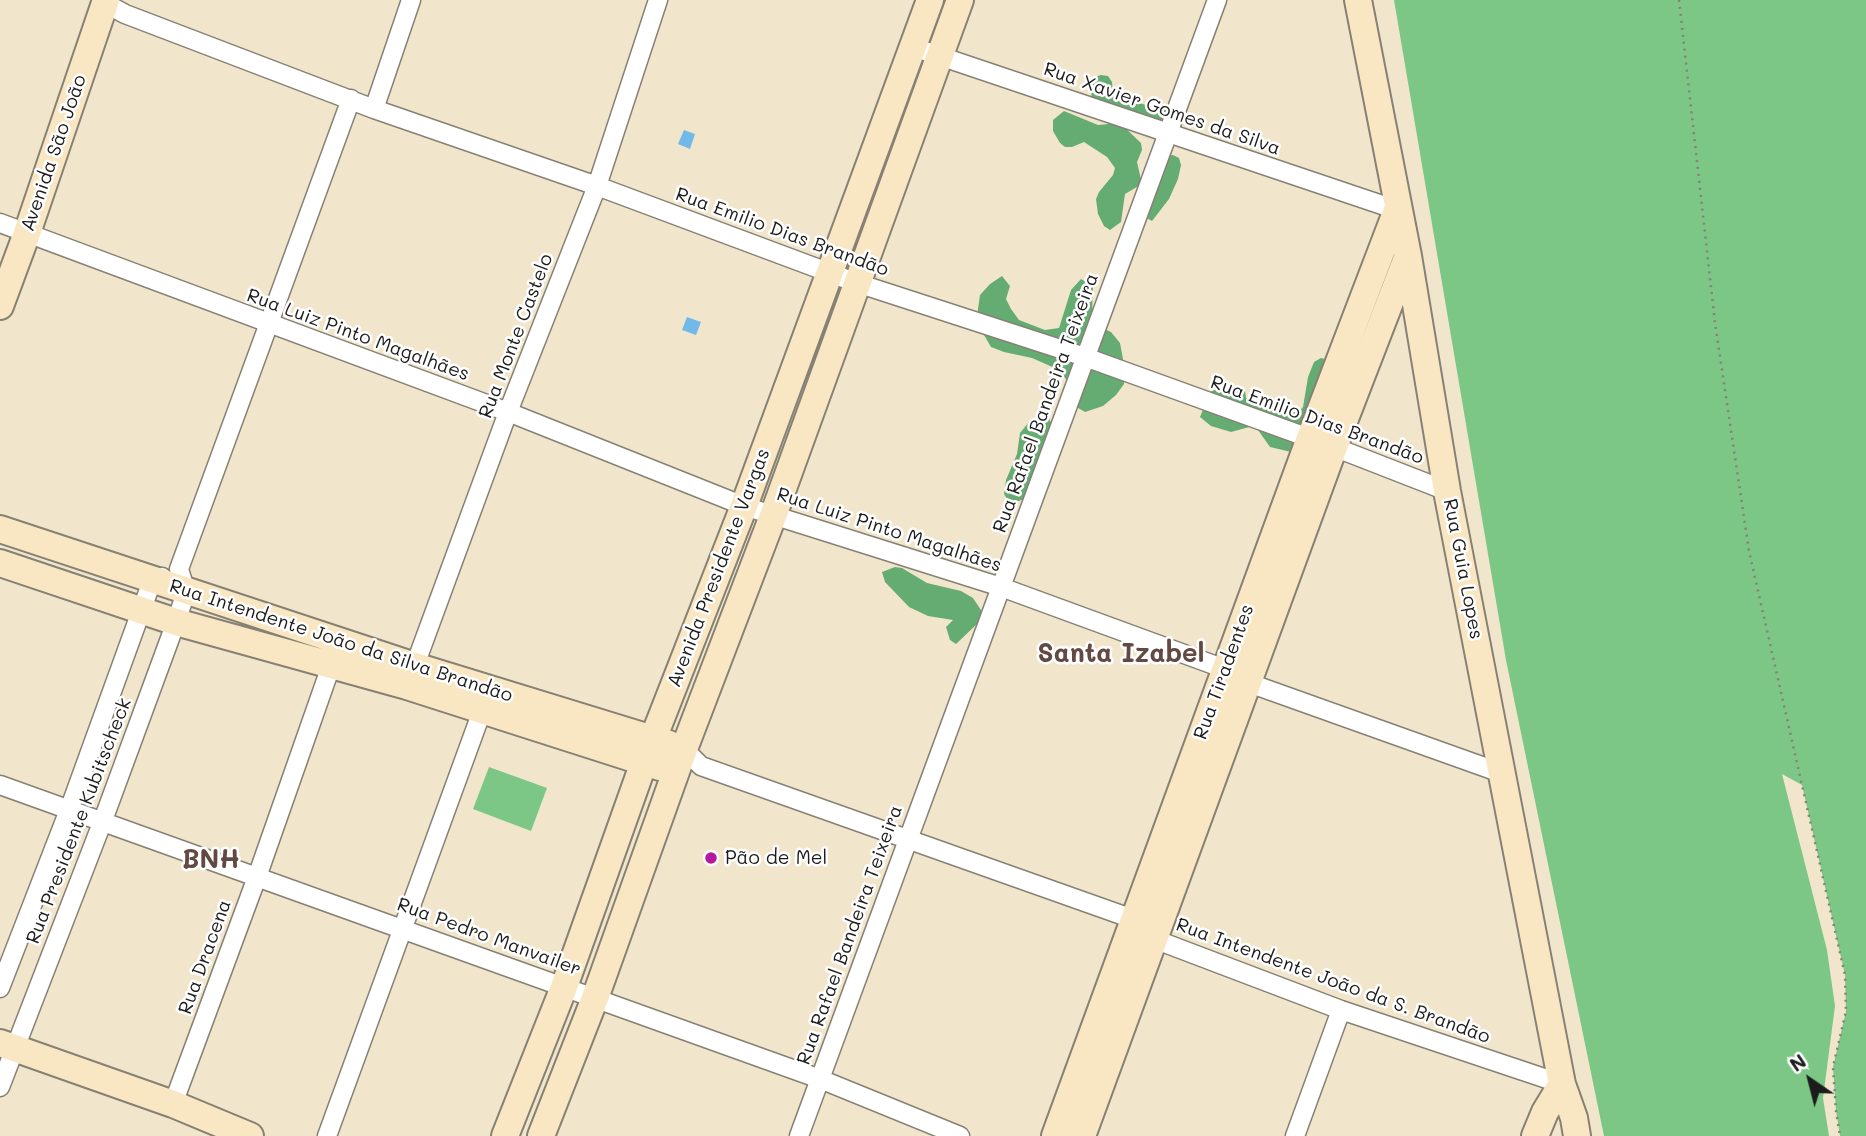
<!DOCTYPE html>
<html>
<head>
<meta charset="utf-8">
<style>
  body { margin:0 }
  #map { position:relative; width:1866px; height:1136px; overflow:hidden; background:#f1e6cb; font-family:Mali,sans-serif }
  canvas { display:block }
  .north { position:absolute; left:1775px; top:1045px; width:70px; height:70px; -webkit-text-stroke:5px #fff; paint-order:stroke; rotate:325deg; font-size:19px; font-weight:700; line-height:28px; text-align:center; color:#1c1c1c }
  .north::after { content:''; display:block; margin:auto; width:24px; height:32px; background:#1c1c1c; clip-path:polygon(50% 0,100% 100%,50% 72%,0 100%) }
</style>
</head>
<body>
<div id="map">
<canvas width="1866" height="1136"></canvas>
<div class="north">N</div>
</div>
<script>
const g = document.querySelector('canvas').getContext('2d');
g.lineJoin = 'round';
function fillPath(path, color) { g.fillStyle = color; g.fill(path, 'evenodd'); }
const poly = rows => new Path2D(rows.map(r => 'M' + r).join(''));
function stroke(path, color, width, dash) { g.strokeStyle = color; g.lineWidth = width; g.lineCap = dash ? 'butt' : 'round'; g.setLineDash(dash || []); g.stroke(path); }
function write(font, color, halo, rows, align = 'center') {
  g.font = font + ' Mali,sans-serif'; g.lineWidth = 5; g.setLineDash([]); g.textBaseline = 'middle'; g.strokeStyle = halo; g.fillStyle = color; for (const [text, x, y, turn = 0] of rows) {
    g.save(); g.translate(x, y); g.rotate((+turn || 0) * Math.PI / 180); g.textAlign = isNaN(turn) ? turn : align; if (halo) g.strokeText(text, 0, 0); g.fillText(text, 0, 0); g.restore();
  }
}
const green = poly([
  [1394,0,1866,0,1866,1136,1840,1136,1836,1111,1833,1067,1846,1011,1845,975,1802,785,1782,774,1827,950,1835,1006,1823,1098,1829,1136,1604,1136,1506,660],
  [489,767,547,788,531,831,473,809]
]);
const forest = poly([
  [1101,75,1108,76,1112,82,1113,96,1150,106,1156,103,1163,105,1167,110,1168,117,1164,123,1092,99,1090,85,1095,77],
  [1064,111,1098,125,1120,123,1141,143,1142,150,1137,162,1142,184,1125,194,1121,222,1110,230,1104,226,1098,214,1096,199,1099,192,1113,175,1115,168,1107,157,1084,142,1072,147,1065,147,1060,143,1053,131,1053,120],
  [1173,155,1179,158,1181,165,1178,179,1169,199,1152,221,1145,217,1167,156],
  [1002,276,1010,286,1006,299,1011,309,1019,320,1045,330,1059,328,1071,290,1081,279,1093,286,1092,314,1098,326,1111,332,1120,343,1125,370,1124,384,1116,395,1103,406,1085,412,1073,405,1066,379,1057,369,1032,358,1004,352,991,347,977,323,978,309,980,295,990,284],
  [1321,358,1328,360,1291,452,1270,447,1258,430,1253,426,1231,432,1211,426,1200,417,1210,392,1228,384,1228,389,1245,391,1246,398,1273,405,1285,411,1298,413,1303,407,1308,377,1314,362],
  [1042,417,1049,418,1052,425,1026,498,1014,503,1008,500,1004,494,1006,480,1017,454,1020,433,1029,422],
  [895,567,902,568,927,583,961,591,973,598,981,610,981,618,977,624,956,644,950,640,946,627,953,620,928,616,909,607,885,582,882,572]
]);
const water = poly([
  [684,130,695,134,690,149,678,144],
  [687,317,701,322,696,335,682,330]
]);
const path = poly([
  [1679,0,1715,323,1749,551,1845,975,1846,1011,1833,1067,1836,1111,1840,1136]
]);
const street = poly([
  [105,3,125,14,374,109,597,186,857,283,1085,357,1334,447,1447,491],
  [913,47,1397,210],
  [374,109,411,0],
  [0,223,508,412,744,506,1001,587,1225,669,1249,683,1504,774],
  [411,676,508,412,597,186,658,0],
  [684,749,701,766,1133,919,1154,939,1341,1010,1562,1084],
  [0,785,820,1079,960,1136],
  [0,988,69,810,152,581,162,577],
  [0,1087,102,823,176,622,186,592,179,569,351,99],
  [173,1104,257,877,331,666],
  [327,1136,482,711],
  [799,1136,1217,0],
  [1295,1136,1341,1010]
]);
const secondary = poly([
  [1358,0,1408,256,1447,491,1562,1084,1574,1118,1577,1136],
  [0,306,27,233,106,0],
  [0,529,415,666,669,744],
  [0,563,176,622,407,686,660,767],
  [0,1043,173,1104,250,1136],
  [505,1136,564,987,644,762,744,506,930,0],
  [541,1136,595,998,684,749,773,516,960,0],
  [1055,1136,1310,438,1397,210],
  [1082,1136,1334,447,1407,258],
  [1535,1136,1545,1112,1562,1084]
]);
const markers = [
  [711,858,7,"#b5179e"]
];
const streetNames = [
  ["Rua Xavier Gomes da Silva",1162,109,19],
  ["Avenida São João",54,153,-71],
  ["Rua Emilio Dias Brandão",782,232,20],
  ["Rua Luiz Pinto Magalhães",358,335,20],
  ["Rua Monte Castelo",516,336,-69],
  ["Rua Rafael Bandeira Teixeira",1046,403,-70],
  ["Rua Emilio Dias Brandão",1317,420,20],
  ["Rua Luiz Pinto Magalhães",889,530,18],
  ["Avenida Presidente Vargas",719,568,-69],
  ["Rua Guia Lopes",1463,569,79],
  ["Rua Intendente João da Silva Brandão",341,641,18],
  ["Rua Tiradentes",1224,672,-70],
  ["Rua Presidente Kubitscheck",79,821,-69],
  ["Rua Rafael Bandeira Teixeira",850,935,-70],
  ["Rua Pedro Manvailer",489,937,20],
  ["Rua Dracena",205,957,-70],
  ["Rua Intendente João da S. Brandão",1333,981,20]
];
const poiNames = [
  ["Pão de Mel",725,858]
];
const districtNames = [
  ["Santa Izabel",1121,654],
  ["BNH",211,860]
];
fillPath(green, '#7cc785');
fillPath(forest, '#65ac72');
fillPath(water, '#71b9e9');
stroke(street, '#868174', 21);
stroke(secondary, '#868174', 30);
stroke(path, '#868174', 2.5, [2, 5]);
stroke(street, '#fff', 18);
stroke(secondary, '#f9e7c3', 26);
for (const [x, y, r, color] of markers) { const dot = new Path2D(); dot.arc(x, y, r, 0, 2 * Math.PI); g.fillStyle = color; g.fill(dot); stroke(dot, '#fff', 2.5); }
write('19px', '#1c1c1c', '#fff', streetNames);
write('19px', '#1c1c1c', '#fff', poiNames, 'left');
write('bold 26px', '#624943', '#fff', districtNames);
</script>
</body>
</html>
